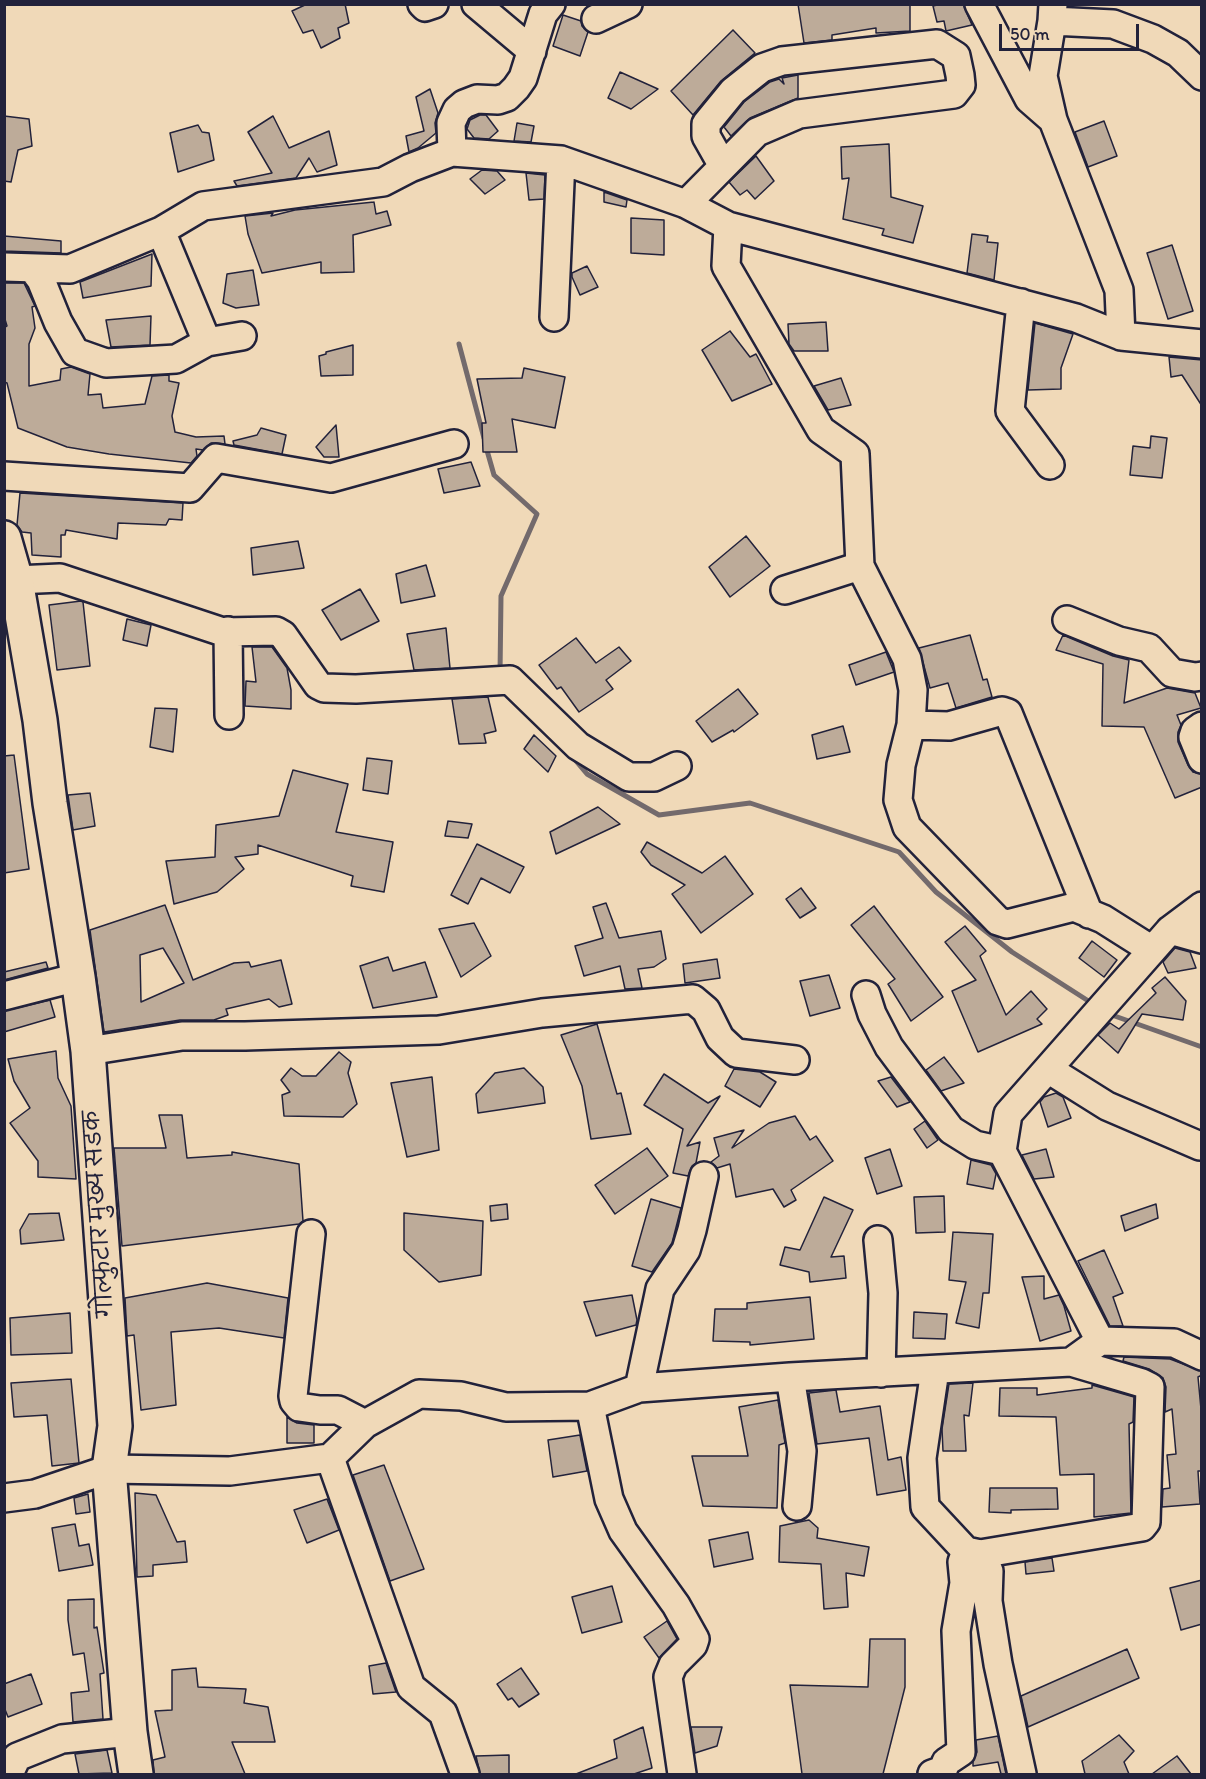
<!DOCTYPE html>
<html>
<head>
<meta charset="utf-8">
<style>
  body { margin:0 }
  #map { position:relative; width:1206px; height:1779px; overflow:hidden; background:#f0d9b8; font-family:Itim,sans-serif }
  canvas { display:block }
  .frame { position:absolute; inset:0; border:6px solid #22223b; pointer-events:none }
  .scale { position:absolute; left:999px; top:24px; width:140px; height:27px; box-sizing:border-box; border:3px solid #22223b; border-top:0; padding-left:8px; font-size:18px; line-height:21px; white-space:nowrap; color:#22223b; -webkit-text-stroke:4px #f0d9b8; paint-order:stroke }
</style>
</head>
<body>
<div id="map">
<canvas width="1206" height="1779"></canvas>
<div class="frame"></div>
<div class="scale">50 m</div>
</div>
<script>
const g = document.querySelector('canvas').getContext('2d');
g.lineJoin = 'round';
const poly = rows => new Path2D(rows.map(r => 'M' + r).join(''));
function stroke(path, color, width, dash) { g.strokeStyle = color; g.lineWidth = width; g.lineCap = dash ? 'butt' : 'round'; g.setLineDash(dash || []); g.stroke(path); }
function fillPath(path, color) { g.fillStyle = color; g.fill(path, 'evenodd'); }
function write(font, color, halo, rows, align = 'center') {
  g.font = font + ' Itim,"Playpen Sans Deva",sans-serif'; g.lineWidth = 4.5; g.setLineDash([]); g.textBaseline = 'middle'; g.strokeStyle = halo; g.fillStyle = color; for (const [text, x, y, turn = 0] of rows) {
    g.save(); g.translate(x, y); g.rotate((+turn || 0) * Math.PI / 180); g.textAlign = isNaN(turn) ? turn : align; if (halo) g.strokeText(text, 0, 0); g.fillText(text, 0, 0); g.restore();
  }
}
const stream = poly([
  [459,344,484,438],
  [486,447,494,475,537,514,501,596,500,674],
  [571,755,587,774,659,815,750,803,899,852,936,892,1012,952,1090,1002],
  [1109,1014,1202,1047]
]);
const building = poly([
  [307,4,345,4,349,23,338,28,340,38,321,48,313,30,303,33,292,11,307,4],
  [798,4,910,5,910,31,876,33,876,28,832,35,832,40,804,43,798,4],
  [941,4,963,4,972,25,946,31,944,21,937,22,933,6,941,4],
  [563,15,581,21,582,26,588,32,580,56,553,46,563,15],
  [733,30,755,53,721,81,693,115,671,91,733,30],
  [620,72,658,89,631,109,608,98,620,72],
  [798,75,798,98,750,118,731,136,724,127,744,102,770,82,779,79,784,84,782,78,798,75],
  [430,89,438,113,435,123,436,133,418,148,409,152,406,136,424,131,416,97,430,89],
  [480,115,486,115,498,131,489,139,474,138,467,129,470,120,480,115],
  [4,116,29,119,32,146,18,150,11,182,4,181,4,116],
  [273,116,289,148,329,131,337,165,317,172,309,158,296,178,237,186,234,181,272,173,248,132,273,116],
  [1104,121,1117,156,1088,167,1075,132,1104,121],
  [517,123,534,126,531,142,514,141,517,123],
  [198,125,202,132,209,133,214,160,178,172,170,133,198,125],
  [889,144,891,197,923,206,913,243,882,235,884,229,843,219,849,178,842,179,841,147,889,144],
  [756,156,774,181,755,199,747,190,740,195,729,182,756,156],
  [482,170,497,171,505,180,485,194,470,179,482,170],
  [526,173,545,175,544,199,529,200,526,173],
  [604,192,627,200,626,207,604,202,604,192],
  [374,202,376,214,387,211,391,225,353,235,354,272,321,273,321,262,262,273,248,234,245,216,273,213,271,216,295,210,374,202],
  [631,218,664,220,664,255,631,253,631,218],
  [972,234,988,236,987,242,998,243,994,280,967,273,972,234],
  [4,236,61,241,61,253,4,251,4,236],
  [1172,245,1193,311,1168,319,1147,253,1172,245],
  [152,254,151,286,83,298,80,282,152,254],
  [587,266,598,287,580,295,572,277,572,273,587,266],
  [253,270,259,305,236,308,223,303,227,274,253,270],
  [4,283,24,283,35,306,32,307,35,328,29,344,29,386,60,380,61,369,71,367,90,374,88,395,101,394,103,408,145,404,152,376,169,375,169,381,179,383,172,416,175,432,196,437,224,436,225,444,211,443,203,450,196,449,197,456,191,463,109,454,67,447,18,428,7,383,4,382,4,328,7,326,4,316,4,283],
  [151,316,150,345,111,347,106,320,151,316],
  [826,322,828,351,794,351,789,344,788,324,826,322],
  [1035,323,1073,334,1061,368,1061,389,1028,390,1035,323],
  [730,331,750,357,756,354,772,384,732,401,702,350,730,331],
  [353,345,353,375,321,376,319,356,326,354,326,352,353,345],
  [1169,357,1202,360,1202,406,1182,375,1171,377,1169,357],
  [524,368,565,377,555,428,512,419,517,452,483,452,482,423,486,423,477,379,522,378,524,368],
  [841,378,851,405,828,410,814,386,841,378],
  [336,425,339,457,324,457,316,447,336,425],
  [261,428,286,435,282,454,234,445,233,441,257,435,261,428],
  [1151,436,1167,438,1162,478,1130,475,1133,446,1150,448,1151,436],
  [471,462,480,486,444,493,438,469,471,462],
  [20,493,183,503,182,520,169,519,166,525,118,523,117,539,66,530,65,535,61,535,61,557,32,555,31,533,22,532,17,525,20,493],
  [746,536,770,566,730,597,709,567,746,536],
  [298,541,304,568,253,575,251,548,298,541],
  [426,565,435,596,401,603,396,574,426,565],
  [360,589,379,621,341,640,322,610,360,589],
  [81,601,83,602,90,666,57,670,49,605,81,601],
  [127,619,151,625,147,646,123,640,127,619],
  [446,628,450,668,414,670,407,634,446,628],
  [970,635,983,680,987,679,992,697,956,708,948,683,930,688,919,648,970,635],
  [1063,635,1113,656,1129,660,1124,703,1167,688,1195,693,1201,708,1177,715,1181,725,1178,732,1178,742,1188,765,1193,772,1202,774,1202,787,1175,798,1144,727,1102,726,1103,664,1056,650,1063,635],
  [576,638,596,663,619,647,631,661,606,680,613,689,579,712,561,687,557,689,539,665,576,638],
  [252,647,272,647,287,668,291,690,291,709,245,706,246,681,256,682,252,647],
  [886,652,894,672,856,685,849,665,886,652],
  [738,689,758,714,734,732,733,730,712,742,696,721,738,689],
  [488,697,496,731,484,734,486,743,459,744,452,699,488,697],
  [155,708,177,709,173,752,150,747,155,708],
  [843,726,850,752,817,759,812,735,843,726],
  [534,735,556,756,548,772,524,749,534,735],
  [14,755,29,869,4,873,4,756,14,755],
  [367,758,392,761,388,794,363,790,367,758],
  [293,770,348,784,336,832,393,842,384,892,351,886,353,876,258,845,258,854,235,857,244,869,217,892,174,904,166,861,215,857,216,825,279,816,293,770],
  [90,793,95,826,73,830,68,795,90,793],
  [598,807,620,824,556,854,550,832,598,807],
  [448,821,472,824,468,838,445,836,448,821],
  [647,842,702,873,725,856,753,894,701,933,672,894,685,885,651,865,641,852,647,842],
  [477,844,524,867,510,893,481,878,468,904,451,895,477,844],
  [801,888,816,908,800,918,786,899,801,888],
  [606,903,619,938,661,931,666,959,654,967,638,969,642,988,625,989,620,966,584,976,575,946,603,938,593,907,606,903],
  [165,905,193,980,234,963,249,962,251,967,281,960,292,1004,279,1007,269,999,226,1009,228,1015,214,1020,180,1020,104,1032,90,930,165,905],
  [163,948,184,983,141,1002,140,955,163,948],
  [874,906,943,997,911,1021,888,984,895,979,851,925,874,906],
  [474,923,491,956,461,977,439,929,474,923],
  [965,926,986,951,980,956,1006,1015,1031,991,1047,1009,1037,1019,1042,1024,978,1052,952,991,976,980,945,942,965,926],
  [1092,941,1117,960,1104,977,1079,958,1092,941],
  [1175,948,1190,952,1196,968,1168,973,1163,962,1175,948],
  [388,957,393,971,425,962,437,997,373,1008,360,966,388,957],
  [717,959,720,978,685,983,683,964,717,959],
  [46,962,48,968,4,980,4,972,46,962],
  [829,975,840,1008,810,1016,800,981,829,975],
  [1165,977,1186,1001,1183,1020,1142,1014,1118,1053,1098,1035,1110,1023,1119,1029,1156,993,1152,988,1165,977],
  [50,1000,55,1017,4,1032,4,1011,50,1000],
  [597,1024,617,1094,621,1093,631,1134,591,1139,582,1086,561,1035,597,1024],
  [56,1051,58,1078,71,1106,76,1179,38,1177,38,1161,10,1123,30,1108,14,1081,8,1059,56,1051],
  [339,1052,351,1062,348,1073,357,1104,343,1117,284,1116,282,1095,290,1092,281,1080,291,1068,302,1076,316,1076,339,1052],
  [944,1057,964,1083,941,1091,926,1070,944,1057],
  [524,1068,543,1087,545,1103,478,1113,476,1094,495,1073,524,1068],
  [734,1069,760,1072,776,1082,760,1107,725,1086,734,1069],
  [664,1074,708,1103,720,1096,687,1146,700,1142,696,1163,692,1166,688,1176,673,1173,683,1129,644,1105,664,1074],
  [432,1077,439,1150,407,1157,391,1083,432,1077],
  [891,1077,910,1102,897,1107,878,1081,891,1077],
  [1056,1093,1063,1097,1071,1118,1048,1127,1040,1102,1044,1097,1056,1093],
  [159,1115,182,1115,187,1158,232,1155,232,1152,299,1164,303,1221,299,1224,122,1246,114,1148,166,1148,159,1115],
  [795,1116,810,1140,816,1136,833,1161,791,1190,796,1200,784,1207,773,1189,736,1197,730,1164,717,1168,711,1162,719,1156,714,1138,744,1130,732,1148,769,1123,795,1116],
  [925,1121,938,1140,927,1148,914,1129,925,1121],
  [647,1148,668,1176,615,1214,595,1185,647,1148],
  [890,1149,902,1186,877,1194,865,1158,890,1149],
  [1046,1149,1054,1177,1034,1179,1022,1155,1046,1149],
  [971,1160,991,1165,996,1174,993,1189,967,1184,971,1160],
  [944,1196,945,1232,916,1233,914,1197,944,1196],
  [824,1197,853,1210,831,1257,844,1256,846,1278,810,1282,809,1272,780,1265,785,1247,800,1250,824,1197],
  [651,1199,681,1208,672,1243,652,1272,632,1266,651,1199],
  [507,1204,508,1219,491,1221,490,1206,507,1204],
  [1156,1204,1158,1218,1125,1231,1121,1216,1156,1204],
  [59,1213,64,1240,21,1244,20,1230,29,1214,59,1213],
  [404,1213,483,1221,481,1275,439,1282,404,1250,404,1213],
  [953,1232,993,1234,989,1293,983,1293,979,1328,956,1323,966,1282,949,1280,953,1232],
  [1104,1250,1123,1293,1113,1297,1123,1326,1110,1326,1078,1261,1104,1250],
  [1044,1276,1044,1299,1059,1295,1064,1306,1071,1331,1040,1341,1022,1277,1044,1276],
  [207,1283,288,1298,284,1338,219,1328,171,1332,176,1405,141,1410,134,1335,127,1336,125,1298,207,1283],
  [632,1295,637,1320,636,1325,596,1336,584,1302,632,1295],
  [810,1297,814,1339,750,1345,750,1342,713,1341,715,1309,747,1309,747,1303,810,1297],
  [914,1312,947,1314,945,1339,913,1338,914,1312],
  [70,1313,72,1353,11,1355,10,1318,70,1313],
  [1124,1357,1170,1359,1202,1371,1202,1375,1198,1377,1202,1420,1202,1471,1198,1471,1200,1504,1162,1507,1163,1489,1170,1488,1167,1455,1176,1454,1172,1409,1165,1412,1166,1387,1163,1378,1149,1369,1123,1361,1124,1357],
  [71,1379,79,1463,52,1466,47,1415,14,1417,11,1383,71,1379],
  [973,1383,969,1416,964,1415,966,1451,943,1451,942,1429,949,1384,973,1383],
  [1092,1385,1134,1397,1133,1422,1129,1424,1131,1513,1094,1517,1094,1474,1060,1475,1056,1417,999,1416,1000,1388,1037,1388,1037,1395,1092,1388,1092,1385],
  [836,1390,840,1412,880,1406,888,1460,901,1457,906,1490,877,1495,869,1438,817,1444,809,1393,836,1390],
  [778,1400,785,1443,779,1445,777,1508,703,1506,692,1456,748,1456,739,1407,778,1400],
  [287,1417,297,1423,314,1425,314,1443,287,1443,287,1417],
  [580,1435,587,1471,553,1477,548,1440,580,1435],
  [384,1465,424,1569,390,1581,353,1475,384,1465],
  [990,1488,1057,1488,1058,1509,1011,1510,1011,1513,989,1512,990,1488],
  [135,1493,156,1495,177,1542,185,1541,187,1562,153,1565,153,1576,137,1577,135,1493],
  [88,1494,90,1512,76,1514,74,1498,88,1494],
  [327,1499,339,1530,307,1543,294,1510,327,1499],
  [809,1520,818,1528,817,1538,869,1547,864,1576,846,1573,848,1607,824,1609,821,1564,779,1562,780,1526,809,1520],
  [75,1524,79,1546,89,1544,93,1565,59,1571,52,1528,75,1524],
  [748,1532,753,1559,714,1567,709,1540,748,1532],
  [1052,1558,1054,1571,1026,1574,1025,1562,1052,1558],
  [1202,1580,1202,1624,1181,1630,1170,1588,1202,1580],
  [612,1586,622,1622,582,1633,572,1597,612,1586],
  [94,1599,94,1628,97,1627,104,1673,100,1674,103,1719,73,1722,71,1693,89,1691,84,1653,73,1655,68,1620,68,1600,94,1599],
  [667,1621,677,1639,659,1658,644,1637,667,1621],
  [870,1639,905,1639,905,1687,883,1774,802,1774,790,1685,868,1687,870,1639],
  [1127,1649,1139,1678,1028,1727,1021,1696,1127,1649],
  [386,1663,396,1692,373,1694,369,1666,386,1663],
  [196,1668,198,1687,246,1689,244,1703,268,1707,275,1742,232,1742,245,1774,154,1774,153,1760,165,1757,155,1711,172,1710,172,1670,196,1668],
  [521,1668,539,1694,519,1707,512,1698,508,1700,497,1684,521,1668],
  [31,1674,42,1704,8,1717,4,1707,4,1684,31,1674],
  [643,1727,652,1768,634,1774,576,1774,617,1758,614,1740,643,1727],
  [691,1727,722,1727,717,1746,695,1753,691,1727],
  [1119,1735,1134,1751,1124,1762,1129,1774,1085,1774,1082,1761,1119,1735],
  [998,1736,1006,1774,1001,1774,998,1762,973,1766,973,1762,977,1752,976,1740,998,1736],
  [107,1750,112,1773,79,1774,75,1754,107,1750],
  [509,1755,509,1774,480,1774,476,1756,509,1755],
  [1177,1756,1191,1774,1152,1774,1177,1756]
]);
const minor = poly([
  [422,4,425,7,434,4],
  [476,4,532,51],
  [979,4,1029,99,1053,120],
  [1053,4,1052,21,1043,76,1053,120,1119,290,1121,336],
  [596,19,628,4],
  [1052,21,1113,24,1153,39,1178,53,1202,76],
  [452,152,451,123,457,110,464,104,477,99,498,100,507,97,516,88,523,78,543,14,551,4],
  [686,204,757,132,799,114,954,94,961,85,960,75,956,56,937,44,782,61,762,68,733,91,706,124,706,136,723,166],
  [728,226,726,266,821,430,855,454,860,566,907,659,913,690,911,725,901,765,898,800,907,827,998,921,1007,924,1074,907,1103,919,1152,950],
  [161,231,207,342,242,336],
  [4,267,70,269,161,231,203,206,383,182,410,168,452,152,561,160,686,204,728,226,1076,318,1121,336,1202,344],
  [32,268,41,280,58,322,75,352,106,363,176,359,207,342],
  [1021,303,1010,411,1050,465],
  [554,317,561,160],
  [4,476,190,488,216,458,331,478,454,444],
  [16,580,60,578,223,632,276,631,283,635,318,685,324,688,356,689,510,680,578,746,629,777,654,777,677,766],
  [785,590,860,566],
  [1067,620,1119,641,1149,648,1172,673,1195,677,1202,676],
  [228,631,229,715],
  [911,725,949,726,1002,711,1008,713,1089,914],
  [1202,726,1195,731,1193,737,1202,759],
  [1202,906,1170,930,1008,1114,1002,1151,1100,1341,1174,1343,1202,1356],
  [1170,930,1202,939],
  [866,995,872,1014,889,1047,951,1130,975,1145,1002,1151],
  [4,996,78,977],
  [88,1051,182,1036,245,1036,439,1030,542,1013,693,999,706,1010,720,1038,736,1053,795,1060],
  [1048,1069,1107,1106,1200,1146],
  [311,1234,293,1396,294,1401,299,1407,320,1410,338,1410,365,1424],
  [878,1240,883,1293,881,1373],
  [790,1377,802,1451,797,1506],
  [639,1388,660,1289,686,1250,692,1230,704,1176],
  [590,1406,609,1499,623,1531,676,1605,695,1639,693,1645,673,1665,668,1677,682,1774],
  [330,1458,411,1687,443,1713,465,1774],
  [4,1498,35,1494,109,1469,230,1471,330,1458,365,1424,419,1394,461,1396,506,1407,590,1406,639,1388,790,1377,1071,1362,1100,1341],
  [966,1551,980,1554,1142,1527,1146,1522,1150,1387,1142,1383,1071,1362],
  [980,1554,989,1571,988,1601,998,1664,1022,1774],
  [9,1774,17,1757,62,1739,130,1732],
  [932,1774,943,1770,946,1762,961,1752,956,1631,964,1583,962,1562,966,1551,925,1507,922,1458,935,1370]
]);
const major = poly([
  [4,538,16,580,40,720,50,803,78,977,88,1051,115,1426,109,1469,130,1732,136,1774]
]);
const streetNames = [
  ["गोल्फुटार मुख्य सडक",100,1214,-94]
];
stroke(stream, '#736a6c', 5);
fillPath(building, '#bdab99');
stroke(building, '#22223b', 1.5);
stroke(minor, '#22223b', 32);
stroke(major, '#22223b', 38);
stroke(minor, '#f0d9b8', 27);
stroke(major, '#f0d9b8', 33);
write('22px', '#22223b', '#f0d9b8', streetNames);
</script>
</body>
</html>
